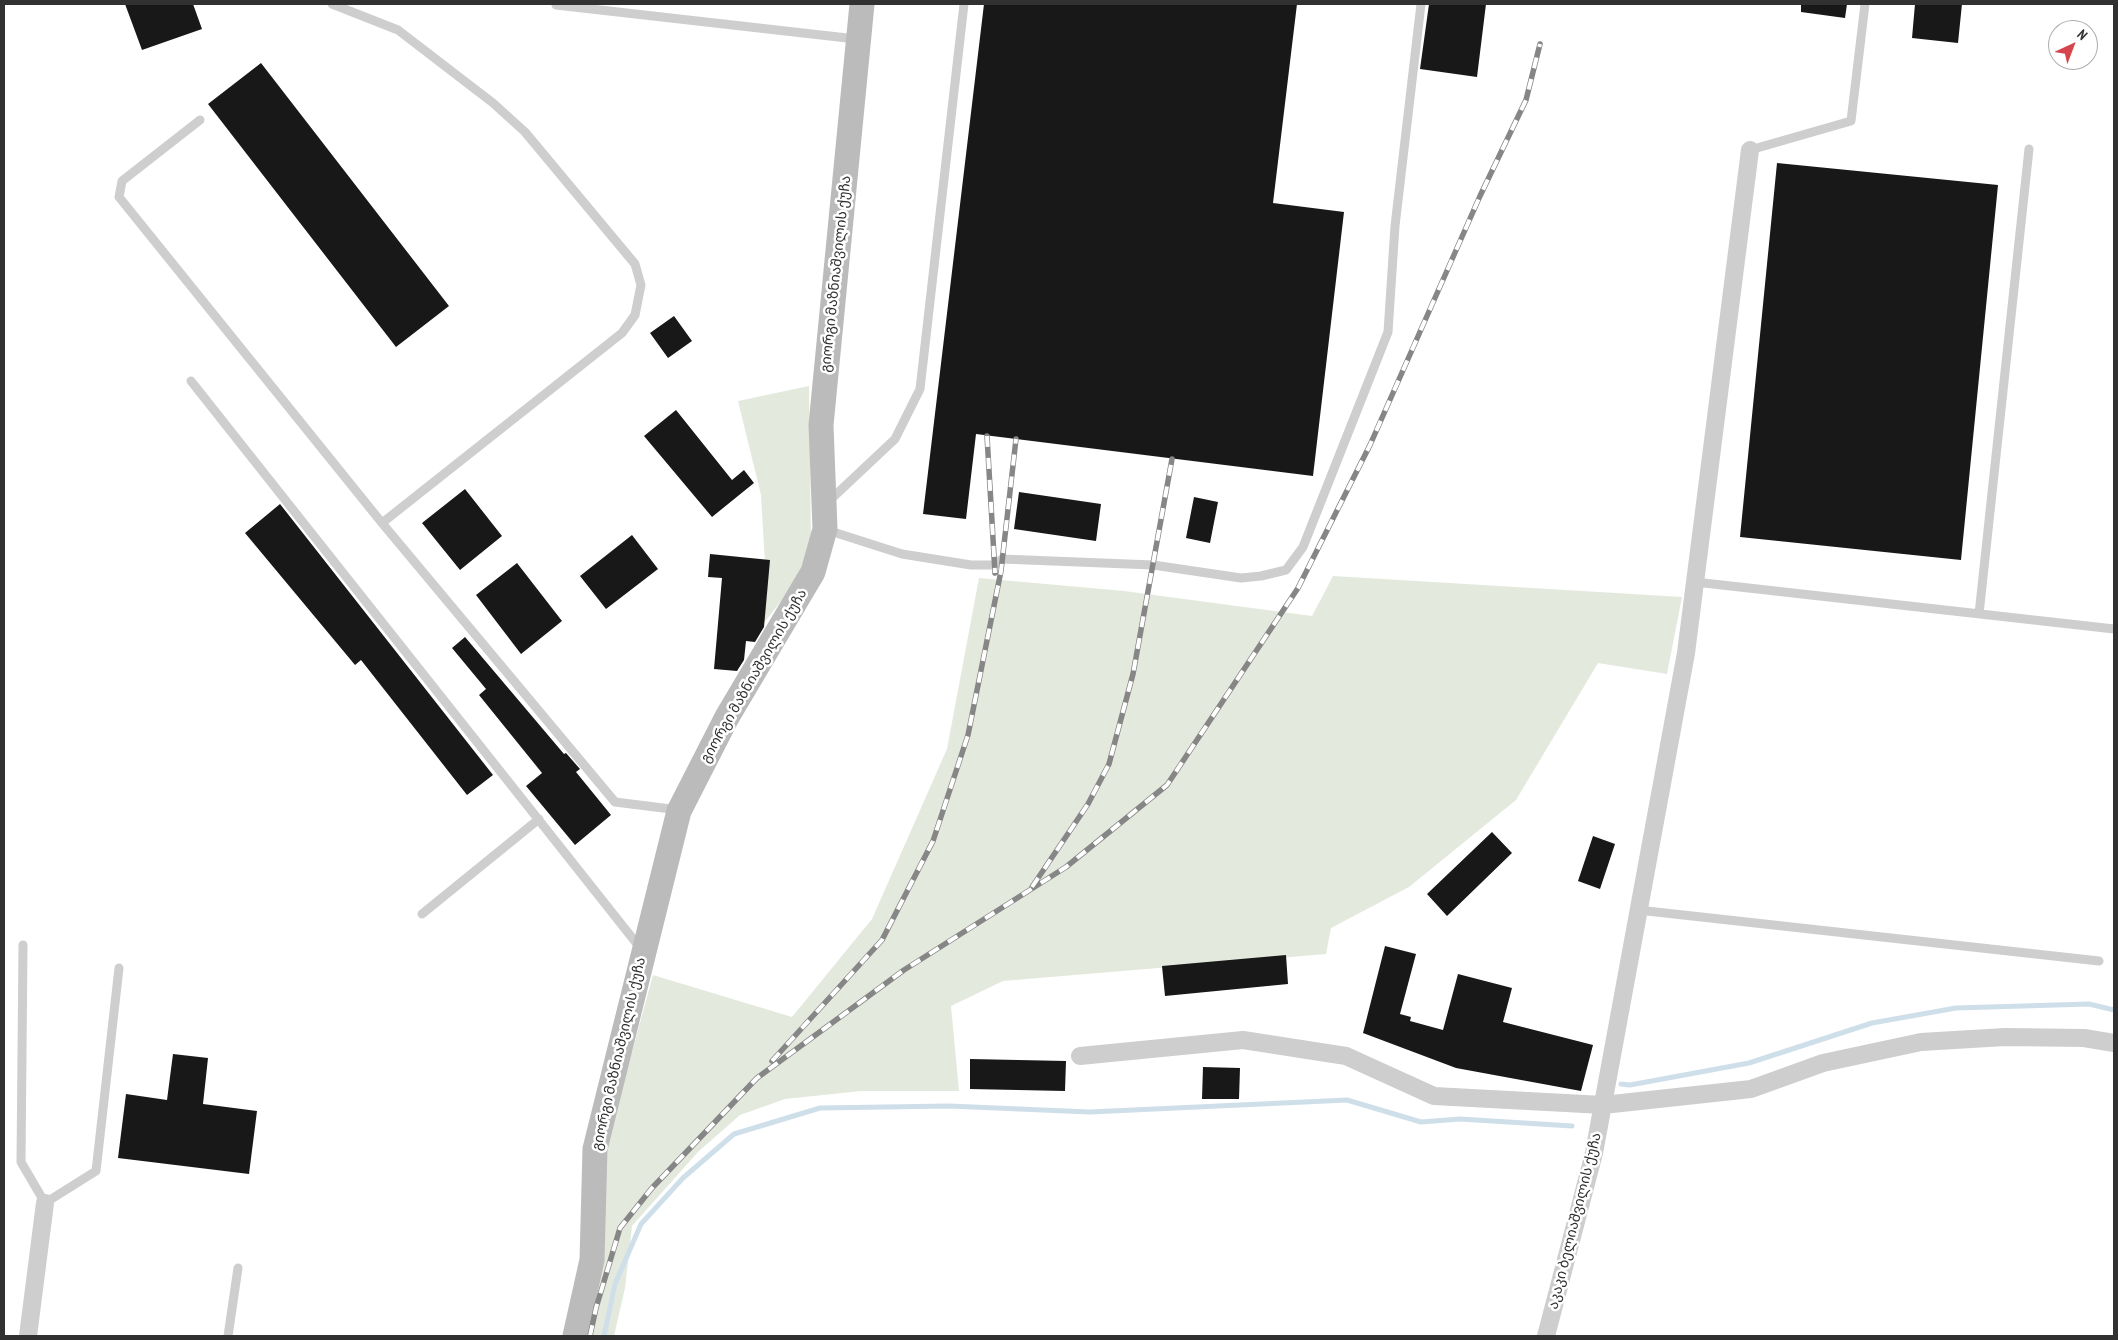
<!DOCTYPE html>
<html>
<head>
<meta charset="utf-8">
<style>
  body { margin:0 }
  #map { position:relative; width:2118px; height:1340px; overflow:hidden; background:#fff; font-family:"PT Sans Narrow",sans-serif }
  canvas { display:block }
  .frame { position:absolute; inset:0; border:5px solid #313131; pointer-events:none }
  .north { position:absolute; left:2048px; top:20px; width:50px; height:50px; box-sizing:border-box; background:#fff; border:1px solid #adadad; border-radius:50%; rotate:43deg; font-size:14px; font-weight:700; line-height:20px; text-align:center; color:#313131 }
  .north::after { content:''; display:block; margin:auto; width:18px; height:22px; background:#d6454b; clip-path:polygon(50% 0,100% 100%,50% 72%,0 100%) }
</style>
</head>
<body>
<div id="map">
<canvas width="2118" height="1340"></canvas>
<div class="frame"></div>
<div class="north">N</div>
</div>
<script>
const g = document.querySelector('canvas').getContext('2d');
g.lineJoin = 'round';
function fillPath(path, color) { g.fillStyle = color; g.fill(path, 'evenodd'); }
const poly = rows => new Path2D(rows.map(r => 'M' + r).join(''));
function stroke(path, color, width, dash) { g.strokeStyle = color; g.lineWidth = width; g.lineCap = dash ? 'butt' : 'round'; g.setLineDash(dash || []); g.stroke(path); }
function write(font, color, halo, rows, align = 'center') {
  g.font = font + ' "PT Sans Narrow","Noto Sans Georgian",sans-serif'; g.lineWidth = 5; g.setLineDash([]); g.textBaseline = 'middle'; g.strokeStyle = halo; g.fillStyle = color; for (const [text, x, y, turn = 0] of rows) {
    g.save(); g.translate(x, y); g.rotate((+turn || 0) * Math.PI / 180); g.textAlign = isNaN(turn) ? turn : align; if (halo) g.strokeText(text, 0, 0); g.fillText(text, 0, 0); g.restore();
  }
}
const green = poly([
  [809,386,811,542,801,576,748,643,767,597,761,495,738,401],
  [1333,576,1682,597,1667,674,1598,663,1516,800,1409,887,1331,928,1326,954,1003,981,951,1006,959,1091,861,1091,785,1099,740,1115,698,1152,632,1226,625,1288,614,1336,583,1336,605,1151,653,975,792,1017,872,919,947,749,979,578,1124,591,1312,616]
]);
const stream = poly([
  [1621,1084,1630,1085,1749,1063,1872,1023,1956,1008,2089,1004,2114,1010],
  [604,1336,615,1284,641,1224,683,1178,734,1134,820,1108,949,1106,1090,1112,1347,1100,1421,1122,1460,1119,1572,1126]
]);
const building = poly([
  [125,4,193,4,202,29,142,50],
  [984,4,1297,4,1273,203,1344,212,1313,476,976,434,966,519,923,514],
  [1429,4,1486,4,1477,77,1420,69],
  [1801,4,1847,4,1845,18,1801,12],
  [1915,4,1962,4,1958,43,1912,38],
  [261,63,449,306,396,347,208,104],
  [1777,163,1998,185,1961,560,1740,537],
  [674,316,692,341,668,358,650,333],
  [676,410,732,480,744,470,754,483,712,517,644,436],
  [465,489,502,536,460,570,422,523],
  [1019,492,1101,504,1096,541,1014,529],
  [1194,497,1218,502,1210,543,1186,538],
  [280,504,493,775,467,795,361,660,355,665,245,533],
  [632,535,658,569,606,609,580,576],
  [710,554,770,560,764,627,755,642,746,641,744,660,737,671,714,669,722,578,708,577],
  [517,563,562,621,521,654,476,595],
  [465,637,564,754,566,753,580,769,576,772,611,815,575,845,526,786,542,773,479,695,486,689,452,648],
  [1492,832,1512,853,1447,916,1427,894],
  [1593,836,1615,844,1600,889,1578,881],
  [1385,946,1416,954,1400,1014,1411,1017,1410,1021,1443,1030,1458,974,1512,988,1503,1022,1593,1045,1581,1091,1456,1068,1363,1033],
  [1286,955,1288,984,1165,996,1162,966],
  [173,1054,208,1058,203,1104,257,1111,249,1174,118,1158,126,1094,167,1100],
  [970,1059,1066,1061,1065,1091,970,1089],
  [1203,1067,1240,1068,1239,1099,1202,1099]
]);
const lane = poly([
  [332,4,398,30,493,103,525,132,635,264,641,285,635,315,622,333,382,523],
  [556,5,856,39],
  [200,120,122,181,119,197,382,523,615,802,679,810],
  [1750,150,1851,121,1865,4],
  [191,381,641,949],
  [828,502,895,439,920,389,964,4],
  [827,530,902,554,971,565,995,565,1002,559,1153,565,1241,578,1261,576,1286,570,1303,547,1388,332,1395,226,1421,4],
  [1695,582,2114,629],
  [1979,614,2029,149],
  [1638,910,2099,961],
  [422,914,539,819],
  [23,945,21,1162,45,1203,96,1171,119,968],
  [228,1336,238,1268]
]);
const street = poly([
  [1080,1056,1243,1040,1346,1056,1434,1096,1603,1105,1751,1089,1823,1063,1921,1042,2005,1037,2084,1038,2114,1043],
  [28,1336,45,1203],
  [1546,1336,1594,1153,1686,653,1750,150]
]);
const secondary = poly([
  [575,1336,592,1260,595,1149,679,811,727,717,813,572,825,529,821,425,862,4]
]);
const rail = poly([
  [987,436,995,573],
  [1032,887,1088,804,1109,764,1133,674,1172,459],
  [772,1061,882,940,933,841,968,735,1001,571,1016,439],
  [590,1336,596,1308,620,1228,652,1188,757,1078,904,970,1066,867,1167,785,1298,588,1370,445,1480,196,1526,100,1540,44]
]);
const streetNames = [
  ["გიორგი მაზნიაშვილის ქუჩა",836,274,-84],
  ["გიორგი მაზნიაშვილის ქუჩა",754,676,-60],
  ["გიორგი მაზნიაშვილის ქუჩა",619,1054,-77],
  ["აკაკი ბელიაშვილის ქუჩა",1575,1221,-76]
];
fillPath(green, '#e4e9de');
stroke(stream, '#cfdfea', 5);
fillPath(building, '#181818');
stroke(lane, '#cecece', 9);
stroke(street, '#cecece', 18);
stroke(secondary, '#bbb', 25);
stroke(rail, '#868686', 5.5);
stroke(rail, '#fff', 4, [11]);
write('14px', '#313131', '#fff', streetNames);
</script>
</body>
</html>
